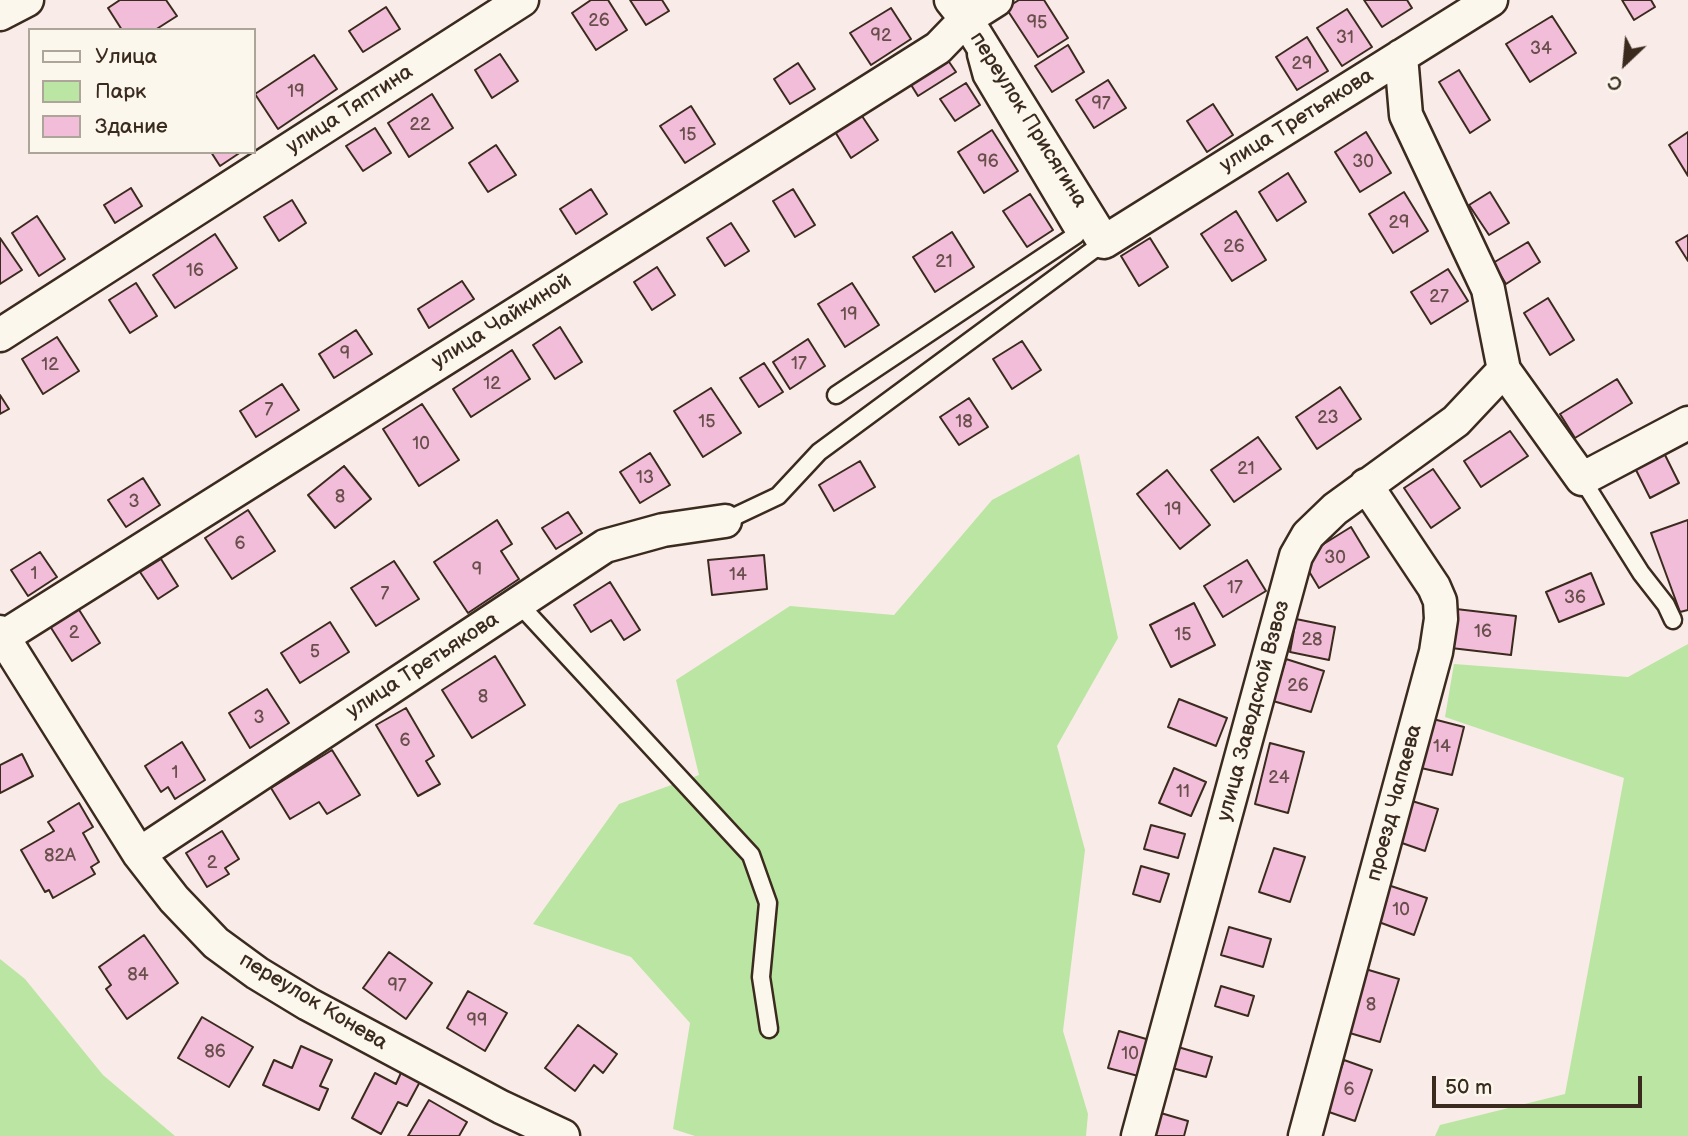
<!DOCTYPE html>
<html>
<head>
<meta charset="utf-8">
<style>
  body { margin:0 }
  #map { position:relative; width:1688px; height:1136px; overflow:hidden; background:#f9ebe8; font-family:"Balsamiq Sans",sans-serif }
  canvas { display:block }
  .legend { position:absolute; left:28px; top:28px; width:228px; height:126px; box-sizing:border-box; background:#fbf7ec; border:2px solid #aea59a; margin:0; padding:9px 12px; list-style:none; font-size:21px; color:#3b2a1e }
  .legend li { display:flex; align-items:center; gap:14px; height:35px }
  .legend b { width:35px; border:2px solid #aea59a }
  .north { position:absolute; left:1590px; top:28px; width:70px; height:70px; -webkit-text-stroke:5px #fbf7ec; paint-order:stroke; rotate:206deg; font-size:19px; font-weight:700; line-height:28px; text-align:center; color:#3b2a1e }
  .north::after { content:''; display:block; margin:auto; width:24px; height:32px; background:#3b2a1e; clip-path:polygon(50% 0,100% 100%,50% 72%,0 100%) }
  .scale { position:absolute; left:1432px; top:1076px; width:210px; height:32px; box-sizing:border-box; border:4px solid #3b2a1e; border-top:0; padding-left:9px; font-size:21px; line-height:24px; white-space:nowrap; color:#3b2a1e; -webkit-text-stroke:5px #fbf7ec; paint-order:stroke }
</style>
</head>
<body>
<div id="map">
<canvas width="1688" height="1136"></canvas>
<ul class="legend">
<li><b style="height:9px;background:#fbf7ec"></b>Улица</li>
<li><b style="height:19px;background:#bbe5a2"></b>Парк</li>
<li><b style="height:19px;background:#f2bdd8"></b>Здание</li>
</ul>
<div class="north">С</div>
<div class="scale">50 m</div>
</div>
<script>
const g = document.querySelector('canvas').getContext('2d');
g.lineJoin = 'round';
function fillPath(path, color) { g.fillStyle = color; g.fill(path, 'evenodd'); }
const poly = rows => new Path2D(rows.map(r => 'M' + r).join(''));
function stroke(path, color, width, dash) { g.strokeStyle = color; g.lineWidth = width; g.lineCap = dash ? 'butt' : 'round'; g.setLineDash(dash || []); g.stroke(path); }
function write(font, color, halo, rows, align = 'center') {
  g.font = font + ' "Balsamiq Sans",sans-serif'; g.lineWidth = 5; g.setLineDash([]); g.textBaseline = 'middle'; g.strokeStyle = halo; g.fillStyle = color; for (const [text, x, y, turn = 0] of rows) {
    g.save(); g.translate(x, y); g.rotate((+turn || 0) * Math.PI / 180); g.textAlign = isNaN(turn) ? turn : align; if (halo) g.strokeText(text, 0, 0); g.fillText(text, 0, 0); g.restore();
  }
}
const green = poly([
  [1079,454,1118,638,1057,746,1085,850,1063,1031,1088,1114,1086,1136,695,1136,673,1129,690,1023,631,957,533,924,619,804,699,775,676,680,790,606,894,615,992,500],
  [1688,644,1688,1136,1435,1136,1440,1125,1565,1094,1624,778,1445,717,1454,664,1628,677],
  [0,959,25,979,103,1075,175,1136,0,1136]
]);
const building = poly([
  [120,0,166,0,177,16,155,30,122,30,108,8,120,0],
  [591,0,608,0,627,30,596,50,572,13,591,0],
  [630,0,662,0,669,11,646,25,630,0],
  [1019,0,1044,0,1068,38,1038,57,1006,8,1019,0],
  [1364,0,1407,0,1412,8,1382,27,1364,0],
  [1622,0,1651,0,1655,7,1634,20,1622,0],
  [386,7,400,29,363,52,349,31,386,7],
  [891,8,911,39,871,65,850,33,891,8],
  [1347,9,1372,47,1342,66,1317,28,1347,9],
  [1552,16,1576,53,1530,82,1506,44,1552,16],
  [1307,37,1328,71,1297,90,1276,57,1307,37],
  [1068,45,1084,72,1052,92,1035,66,1068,45],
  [500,54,518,81,492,98,475,70,500,54],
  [314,55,337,89,278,129,255,94,314,55],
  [945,56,956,72,918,96,908,80,945,56],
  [798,63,815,89,790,104,774,79,798,63],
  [1459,70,1490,120,1470,133,1439,82,1459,70],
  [1108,80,1126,108,1094,128,1076,100,1108,80],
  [966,83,980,105,955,121,940,99,966,83],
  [432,94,453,128,409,157,388,123,432,94],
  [1213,104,1233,135,1207,152,1187,121,1213,104],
  [691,106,715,144,685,163,660,126,691,106],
  [860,113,878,140,851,158,834,130,860,113],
  [375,128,391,153,363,171,346,146,375,128],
  [992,130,1018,171,984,193,958,152,992,130],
  [1366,132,1391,173,1360,192,1335,152,1366,132],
  [1688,132,1688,176,1669,145,1688,132],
  [496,145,516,175,488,192,469,163,496,145],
  [211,152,241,152,220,166,211,152],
  [1288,173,1306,202,1277,221,1259,192,1288,173],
  [131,188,142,206,115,223,104,205,131,188],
  [591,189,607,214,576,234,560,209,591,189],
  [793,189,815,225,795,237,773,201,793,189],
  [1404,192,1428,231,1393,253,1369,214,1404,192],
  [1490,192,1509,223,1489,235,1469,205,1490,192],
  [1030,194,1053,230,1027,247,1003,211,1030,194],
  [292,200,306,223,279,241,264,217,292,200],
  [1236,211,1266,260,1232,281,1201,234,1236,211],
  [37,216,65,259,39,276,12,233,37,216],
  [731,223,749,251,725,266,707,238,731,223],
  [952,232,974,267,935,292,913,257,952,232],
  [215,234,237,268,175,308,153,275,215,234],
  [1688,235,1688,261,1676,242,1688,235],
  [0,238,22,270,0,284,0,238],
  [1150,238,1168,267,1139,286,1121,256,1150,238],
  [1528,242,1540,262,1506,284,1493,263,1528,242],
  [657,267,675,295,652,310,634,282,657,267],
  [1448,269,1468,301,1431,324,1411,292,1448,269],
  [462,281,474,299,429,328,418,309,462,281],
  [136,283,157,316,130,333,109,300,136,283],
  [852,283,879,325,845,347,818,304,852,283],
  [1548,298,1574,340,1550,355,1524,313,1548,298],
  [560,327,582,362,555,379,533,345,560,327],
  [356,330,372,354,334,378,319,354,356,330],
  [57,337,79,371,43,394,22,359,57,337],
  [808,339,825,366,790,389,773,362,808,339],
  [1022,341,1041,370,1012,389,993,359,1022,341],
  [512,350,530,379,471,417,453,389,512,350],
  [764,363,783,392,759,407,740,378,764,363],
  [1617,379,1632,403,1575,438,1560,414,1617,379],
  [282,384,299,410,256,437,240,411,282,384],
  [1340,387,1361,419,1317,449,1296,417,1340,387],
  [711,388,741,433,703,457,674,411,711,388],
  [0,395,9,409,0,414,0,395],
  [969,398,988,427,959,445,940,417,969,398],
  [422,404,459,460,419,486,383,429,422,404],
  [1510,431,1528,456,1481,487,1464,461,1510,431],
  [1258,437,1281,469,1234,502,1211,470,1258,437],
  [1663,451,1679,483,1650,498,1634,466,1663,451],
  [650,453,670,485,640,503,620,472,650,453],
  [860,461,875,487,834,511,819,485,860,461],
  [344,466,371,499,335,528,308,495,344,466],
  [1433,469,1460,508,1431,528,1404,488,1433,469],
  [1167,470,1210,525,1180,549,1137,494,1167,470],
  [143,478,160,505,126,527,108,500,143,478],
  [248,510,275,551,232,579,205,538,248,510],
  [568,512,582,533,556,549,542,528,568,512],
  [497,520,512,544,501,551,519,579,468,613,434,562,497,520],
  [1688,520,1688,610,1680,612,1651,533,1688,520],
  [1351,527,1369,557,1319,588,1301,558,1351,527],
  [40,552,57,577,28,596,11,570,40,552],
  [764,555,767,589,712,595,708,560,764,555],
  [161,559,178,586,158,599,140,572,161,559],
  [1247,560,1266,591,1223,617,1204,586,1247,560],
  [394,561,419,599,376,626,351,588,394,561],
  [1591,573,1604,604,1559,622,1546,592,1591,573],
  [610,582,640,630,624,640,611,620,591,632,574,605,610,582],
  [1194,603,1215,645,1171,667,1150,625,1194,603],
  [76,605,100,643,72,661,48,623,76,605],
  [1456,609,1516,616,1511,655,1451,648,1456,609],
  [1296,619,1335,627,1329,660,1290,652,1296,619],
  [330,622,349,652,300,683,281,653,330,622],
  [495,656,525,705,472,738,442,690,495,656],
  [1286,659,1324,671,1311,712,1273,701,1286,659],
  [267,689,289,723,250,748,229,713,267,689],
  [1179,699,1227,718,1216,746,1168,727,1179,699],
  [406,708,434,756,426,761,440,784,418,796,376,725,406,708],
  [1433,719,1464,727,1452,775,1421,768,1433,719],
  [182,742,205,780,175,799,168,787,161,792,145,766,182,742],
  [1270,743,1304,752,1288,813,1255,804,1270,743],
  [332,750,360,795,327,814,319,802,290,819,271,788,332,750],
  [22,754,33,776,0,793,0,765,22,754],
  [1174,768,1206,782,1191,816,1159,803,1174,768],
  [1412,801,1438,809,1425,851,1399,842,1412,801],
  [79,803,93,827,83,833,99,862,91,867,95,874,53,898,49,890,45,892,21,850,54,831,48,822,79,803],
  [1151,825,1185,834,1178,858,1144,849,1151,825],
  [222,831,239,859,225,868,229,874,207,887,186,853,222,831],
  [1274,848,1305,857,1290,902,1259,892,1274,848],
  [1141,866,1169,874,1160,902,1133,894,1141,866],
  [1388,885,1427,898,1414,935,1376,921,1388,885],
  [1229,927,1271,939,1263,967,1221,955,1229,927],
  [144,935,178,983,127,1019,106,989,111,985,99,967,144,935],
  [389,952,432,983,406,1019,363,988,389,952],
  [1362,968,1399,979,1380,1042,1343,1031,1362,968],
  [1221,986,1254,996,1248,1016,1215,1006,1221,986],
  [468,991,507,1013,485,1051,447,1028,468,991],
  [202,1017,253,1047,229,1087,178,1058,202,1017],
  [578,1025,617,1054,603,1073,594,1065,575,1091,545,1068,578,1025],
  [1119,1031,1153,1041,1142,1077,1108,1068,1119,1031],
  [301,1046,332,1060,320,1086,328,1089,319,1110,263,1085,274,1060,292,1068,301,1046],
  [1178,1047,1212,1057,1206,1077,1172,1068,1178,1047],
  [1344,1060,1372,1070,1355,1121,1326,1111,1344,1060],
  [404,1066,423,1076,407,1106,398,1102,381,1134,352,1118,375,1073,396,1084,404,1066],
  [429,1100,467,1122,459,1136,408,1136,429,1100],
  [1154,1111,1188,1121,1184,1136,1147,1136,1154,1111]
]);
const service = poly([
  [836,395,1076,235,982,77,976,55],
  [1582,479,1641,573,1666,605,1673,620],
  [725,521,778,496,819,452,1104,242],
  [519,604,751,855,768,903,761,977,769,1029]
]);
const minor = poly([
  [951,0,966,19,1104,242,1491,0],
  [0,14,27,0],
  [1401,56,1406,115,1488,289,1504,370,1582,479,1688,423],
  [0,335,522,0],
  [0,632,139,854,174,899,216,943,257,973,308,1004,501,1107,563,1136],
  [3,637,938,48,966,19,996,0],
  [139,854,605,546,663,530,725,521],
  [1138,1136,1296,556,1308,535,1335,509,1456,421,1504,370],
  [1305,1136,1436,652,1441,619,1440,601,1434,587,1366,485]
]);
const numberNames = [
  ["26",599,21],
  ["95",1037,23],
  ["92",881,36],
  ["31",1345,38],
  ["34",1541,49],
  ["29",1302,64],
  ["19",296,92],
  ["97",1101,104],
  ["22",420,125],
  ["15",688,135],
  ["96",988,162],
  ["30",1363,162],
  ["29",1399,223],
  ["26",1234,247],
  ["21",944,262],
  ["16",195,271],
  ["27",1439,297],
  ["19",849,315],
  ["9",345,354],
  ["17",799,364],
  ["12",50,365],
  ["12",492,384],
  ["7",269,410],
  ["23",1328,418],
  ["15",707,422],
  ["18",964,422],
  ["10",421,444],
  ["21",1246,469],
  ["13",645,478],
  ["8",340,497],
  ["3",134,502],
  ["19",1173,510],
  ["6",240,544],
  ["30",1335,558],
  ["9",477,570],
  ["1",34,574],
  ["14",738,575],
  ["17",1235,588],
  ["7",385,594],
  ["36",1575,598],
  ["16",1483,632],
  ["2",74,633],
  ["15",1183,635],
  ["28",1312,640],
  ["5",315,652],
  ["26",1298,686],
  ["8",483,697],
  ["3",259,718],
  ["6",405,741],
  ["14",1442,747],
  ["1",175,773],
  ["24",1279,778],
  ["11",1183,792],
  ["82А",60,856],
  ["2",212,863],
  ["10",1401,910],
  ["84",138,975],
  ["97",397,986],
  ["8",1371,1005],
  ["99",477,1021],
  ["86",215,1052],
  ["10",1130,1054],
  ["6",1349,1090]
];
const streetNames = [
  ["улица Тяптина",350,110,-33],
  ["переулок Присягина",1028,120,58],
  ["улица Третьякова",1297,121,-32],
  ["улица Чайкиной",502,322,-32],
  ["улица Третьякова",423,666,-33],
  ["улица Заводской Взвоз",1254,711,-75],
  ["проезд Чапаева",1395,803,-75],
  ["переулок Конева",313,1002,31]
];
fillPath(green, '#bbe5a2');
fillPath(building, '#f2bdd8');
stroke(building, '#3b2a1e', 2);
stroke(service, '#3b2a1e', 21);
stroke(minor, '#3b2a1e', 37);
stroke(service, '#fbf7ec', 16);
stroke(minor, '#fbf7ec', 32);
write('18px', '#694f4c', null, numberNames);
write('21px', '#3b2a1e', '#fbf7ec', streetNames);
</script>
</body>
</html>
